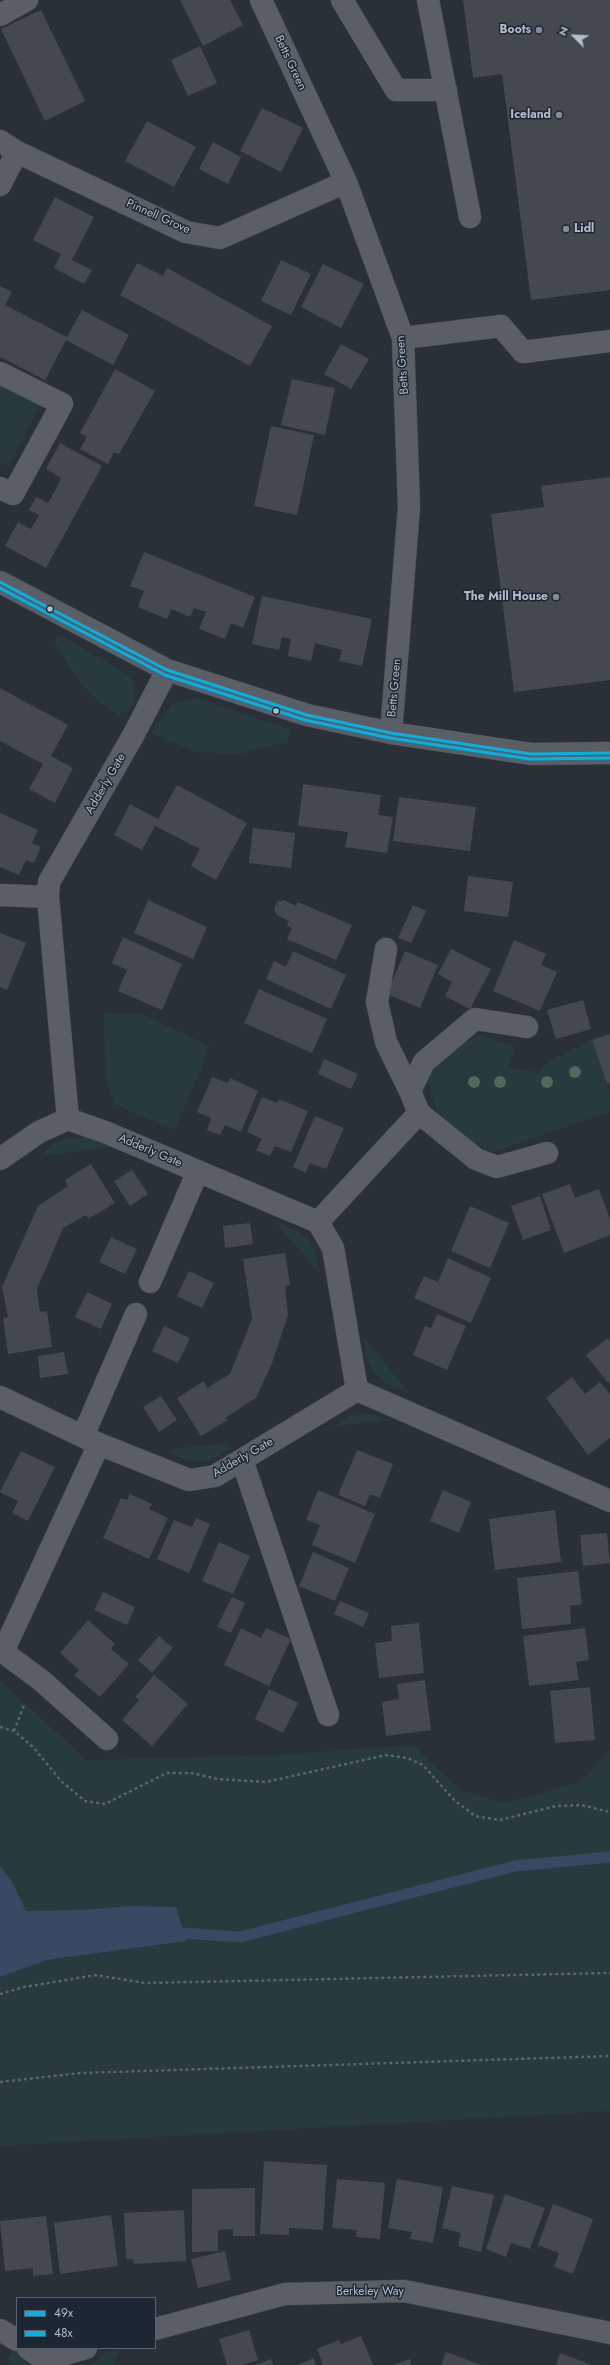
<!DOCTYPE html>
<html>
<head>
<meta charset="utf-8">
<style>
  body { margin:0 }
  #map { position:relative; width:610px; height:2365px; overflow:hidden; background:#2a3038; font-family:Jost,sans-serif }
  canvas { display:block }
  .legend { position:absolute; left:16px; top:2297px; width:140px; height:52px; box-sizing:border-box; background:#1d2633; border:1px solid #59626f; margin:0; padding:5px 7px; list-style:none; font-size:12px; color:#b4bcc9 }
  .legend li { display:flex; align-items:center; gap:8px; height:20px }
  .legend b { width:20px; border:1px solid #59626f }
  .north { position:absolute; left:554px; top:16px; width:40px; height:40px; -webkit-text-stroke:3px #1d2633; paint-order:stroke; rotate:294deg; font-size:11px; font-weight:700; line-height:16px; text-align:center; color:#b4bcc9 }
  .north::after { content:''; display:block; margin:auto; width:14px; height:18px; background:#b4bcc9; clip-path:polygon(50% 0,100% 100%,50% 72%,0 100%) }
</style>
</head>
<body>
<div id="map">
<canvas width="610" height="2365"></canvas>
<ul class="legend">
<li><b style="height:5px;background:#00b3e6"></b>49x</li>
<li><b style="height:5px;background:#00b3e6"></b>48x</li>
</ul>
<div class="north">N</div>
</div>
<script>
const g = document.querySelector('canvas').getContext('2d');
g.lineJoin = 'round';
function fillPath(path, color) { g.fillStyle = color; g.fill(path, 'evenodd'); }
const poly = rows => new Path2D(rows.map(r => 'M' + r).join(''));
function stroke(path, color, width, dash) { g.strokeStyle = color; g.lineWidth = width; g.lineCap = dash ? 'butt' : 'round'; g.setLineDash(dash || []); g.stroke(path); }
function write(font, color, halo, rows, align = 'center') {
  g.font = font + ' Jost,sans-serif'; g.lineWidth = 3; g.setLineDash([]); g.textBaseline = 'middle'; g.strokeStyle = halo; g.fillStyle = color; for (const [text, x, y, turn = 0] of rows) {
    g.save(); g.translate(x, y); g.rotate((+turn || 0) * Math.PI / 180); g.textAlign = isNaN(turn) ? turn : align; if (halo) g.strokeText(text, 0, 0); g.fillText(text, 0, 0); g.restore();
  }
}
const green = poly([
  [0,384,39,406,9,466,0,463],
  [58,634,127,674,134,684,135,705,118,716,93,696,77,678,54,641],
  [197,698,291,730,287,742,240,754,195,752,151,733,172,703],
  [104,1013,144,1015,210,1046,175,1130,114,1104,105,1079],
  [480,1035,515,1047,508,1068,540,1072,548,1062,592,1040,610,1095,610,1112,493,1152,467,1141,436,1110,427,1077,452,1049],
  [85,1137,111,1147,40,1156,53,1145,67,1138],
  [273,1219,308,1238,315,1250,320,1274],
  [364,1337,409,1393,384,1382,375,1374,368,1363],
  [363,1413,374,1415,388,1420,330,1427,349,1417],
  [226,1444,233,1448,208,1461,188,1461,168,1452,177,1448],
  [0,1681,87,1760,276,1755,413,1745,460,1790,504,1803,580,1782,610,1749,610,2111,0,2146],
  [121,2348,113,2365,90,2365,106,2353],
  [13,2350,38,2363,40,2365,15,2365,7,2361]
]);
const water = poly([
  [0,1866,12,1882,26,1911,83,1910,129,1906,176,1907,186,1941,46,1960,0,1977]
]);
const stream = poly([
  [168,1932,240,1937,515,1866,610,1857]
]);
const building = poly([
  [180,0,230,0,243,25,203,46],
  [463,0,610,0,610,290,531,300,502,74,473,78],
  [41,10,85,101,45,121,1,29],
  [200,46,217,83,188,96,171,60],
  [262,108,303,128,281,172,240,151],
  [147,121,196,147,174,187,125,161],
  [213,142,241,157,228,184,199,169],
  [55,197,94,217,72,260,92,270,84,284,54,268,61,254,33,240],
  [281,260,311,274,291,315,261,301],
  [137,263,163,276,167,268,272,326,250,366,120,295],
  [323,264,364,284,341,328,301,307],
  [0,286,12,292,5,305,67,337,82,310,129,335,113,365,66,340,45,380,0,357],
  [341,344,369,359,351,389,324,374],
  [115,369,155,391,119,454,114,452,108,464,80,449,87,437,80,433],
  [292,379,335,388,325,435,281,425],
  [271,426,314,435,297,515,254,506],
  [60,443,102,466,46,568,5,546,18,522,31,529,39,515,29,510,36,497,48,503,57,487,61,478,46,469],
  [610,477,610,680,514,692,491,514,544,507,541,486],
  [144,552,255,597,243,628,231,623,225,639,199,629,206,612,194,608,190,617,171,609,167,619,138,607,144,591,130,586],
  [262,596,372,619,362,666,339,661,342,650,315,643,311,661,288,656,291,639,282,637,279,650,252,644],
  [0,688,68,725,51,756,73,768,55,803,29,789,43,764,0,741],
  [303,784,381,795,378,815,393,817,387,853,345,847,348,832,298,826],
  [177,785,247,823,216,880,191,866,200,849,155,826,142,850,114,835,130,804,158,819],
  [399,797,476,807,470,851,393,841],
  [0,813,38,830,32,843,41,847,34,863,26,860,19,875,0,867],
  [253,828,295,833,291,868,249,863],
  [468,876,513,882,508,917,464,911],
  [148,900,207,927,193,959,134,933],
  [284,900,296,906,298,902,352,925,336,960,287,939,292,928,287,926,289,921,277,915,274,909,277,902],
  [413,905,426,911,411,943,398,938],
  [0,933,26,943,7,990,0,987],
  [123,937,182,964,162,1010,118,991,127,970,112,963],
  [514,940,546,954,541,965,557,972,540,1011,493,991],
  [451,949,491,969,470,1009,445,996,452,982,438,974],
  [293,951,346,975,331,1009,266,979,274,961,286,967],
  [405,951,438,965,420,1008,387,994],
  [259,989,327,1019,312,1053,244,1023],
  [583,1000,591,1029,556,1039,547,1010],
  [610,1034,610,1083,607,1084,592,1040],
  [324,1059,358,1074,351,1089,318,1074],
  [212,1077,228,1083,230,1078,258,1091,241,1132,225,1125,220,1135,207,1130,211,1118,197,1112],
  [262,1097,277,1103,279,1099,308,1111,291,1152,275,1146,270,1156,256,1150,262,1139,247,1132],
  [315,1116,344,1128,326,1169,310,1163,306,1173,293,1167],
  [91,1164,115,1203,88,1219,86,1215,63,1228,37,1289,40,1312,47,1311,52,1347,8,1354,3,1318,8,1317,2,1287,38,1206,68,1186,65,1180],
  [132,1170,148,1194,130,1206,114,1181],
  [570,1184,575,1198,599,1189,610,1219,610,1235,564,1253,542,1194],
  [540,1196,551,1230,523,1240,511,1206],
  [470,1206,509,1223,490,1268,451,1251],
  [250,1223,253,1244,225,1248,223,1226],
  [111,1237,137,1249,125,1274,99,1262],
  [285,1253,290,1285,285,1286,288,1315,272,1363,256,1398,225,1418,228,1420,201,1436,177,1398,204,1381,207,1388,230,1374,252,1319,243,1259],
  [448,1258,491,1278,471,1323,414,1298,424,1276,438,1282],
  [189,1271,214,1283,202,1308,177,1296],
  [87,1292,112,1304,101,1329,75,1317],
  [437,1314,466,1326,447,1370,413,1355,425,1326,431,1328],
  [164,1326,190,1338,178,1363,152,1351],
  [608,1338,610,1341,610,1381,608,1383,586,1355],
  [64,1352,68,1374,40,1378,38,1356],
  [572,1377,585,1394,600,1382,610,1394,610,1438,588,1455,546,1398],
  [161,1396,177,1420,159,1432,143,1407],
  [357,1450,393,1464,380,1498,370,1494,365,1506,338,1495],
  [21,1451,55,1467,28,1521,12,1513,18,1501,0,1492],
  [318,1490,375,1514,355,1563,312,1545,320,1525,306,1520],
  [443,1490,471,1502,459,1533,430,1521],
  [130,1494,152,1504,149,1509,168,1518,149,1559,103,1538,121,1498,127,1500],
  [555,1510,561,1562,495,1570,489,1519],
  [196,1518,210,1524,189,1573,157,1559,174,1520,192,1527],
  [607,1533,610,1563,583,1566,580,1535],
  [219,1542,250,1556,233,1594,202,1581],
  [313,1552,349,1568,335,1601,299,1586],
  [578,1571,582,1604,570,1606,571,1624,522,1629,517,1578],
  [103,1592,135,1607,127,1625,94,1610],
  [232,1597,245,1603,231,1633,217,1627],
  [340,1601,369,1613,363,1627,334,1614],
  [88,1620,115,1644,111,1649,129,1664,100,1697,74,1675,79,1670,60,1653],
  [419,1623,424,1673,379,1678,375,1643,392,1641,391,1626],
  [241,1628,261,1638,266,1628,291,1639,269,1686,224,1665],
  [585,1628,589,1660,576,1662,579,1680,529,1686,523,1636],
  [159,1636,173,1648,152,1673,138,1660],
  [154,1675,188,1704,152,1746,122,1720,139,1700,135,1697],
  [425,1680,431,1730,386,1736,382,1702,399,1699,397,1684],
  [590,1687,595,1740,555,1743,550,1691],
  [269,1689,298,1703,283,1733,255,1719],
  [264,2161,327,2165,323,2230,289,2228,289,2235,260,2234],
  [337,2179,385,2183,380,2239,356,2237,357,2230,332,2228],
  [397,2179,443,2187,433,2243,410,2239,412,2232,388,2228],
  [452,2186,494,2195,481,2252,458,2246,461,2233,442,2228],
  [255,2188,255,2236,233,2236,233,2229,218,2230,218,2251,192,2252,192,2189],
  [505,2194,545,2208,530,2249,511,2243,506,2257,486,2249],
  [553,2204,593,2219,573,2274,554,2267,559,2253,538,2245],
  [184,2210,186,2261,134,2264,133,2259,126,2259,124,2213],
  [111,2215,118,2266,60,2274,54,2223],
  [46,2216,53,2274,33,2276,33,2268,5,2271,0,2221],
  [225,2251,231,2280,198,2288,191,2259],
  [249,2330,258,2360,242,2365,227,2365,219,2339],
  [361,2336,373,2365,323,2365,317,2349,339,2340,341,2344],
  [446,2352,481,2365,441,2365],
  [560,2353,592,2365,556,2365],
  [314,2358,316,2365,297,2365],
  [271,2359,273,2365,255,2365],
  [410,2359,411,2365,393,2365]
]);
const path = poly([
  [0,1727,14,1731,33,1747,62,1782,85,1801,105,1804,167,1773,191,1773,218,1779,266,1782,386,1755,407,1758,423,1765,454,1800,475,1816,500,1820,556,1806,581,1805,610,1812],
  [14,1731,24,1705],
  [0,1994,24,1987,95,1975,145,1983,610,1973],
  [0,2082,81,2073,610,2056]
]);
const minor = poly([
  [261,0,346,182,403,338,409,507,391,733],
  [342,0,396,90,446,90],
  [428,0,470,217],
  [0,15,27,0],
  [0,141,17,152],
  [0,185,17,152,186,232,220,238,346,182],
  [403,338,501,326,523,352,610,341],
  [0,373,62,404,13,494,0,488],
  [0,582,167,670,307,715,391,733,531,754,610,753],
  [0,895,48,897],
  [386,949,377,1002,386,1042,410,1091,419,1113,476,1159,497,1167,547,1153],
  [410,1091,424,1062,475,1019,527,1027],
  [68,1119,48,897,49,882,134,734,167,670],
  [0,1159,39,1132,68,1119,105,1132,318,1222,333,1248,357,1390,215,1476,189,1480,99,1444,0,1397],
  [318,1222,419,1113],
  [150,1282,198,1171],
  [357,1390,610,1501],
  [83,1436,136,1314],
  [242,1460,328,1715],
  [0,1652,3,1652,99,1444],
  [3,1652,42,1681,107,1739],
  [155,2329,285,2294,404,2291,610,2333],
  [0,2330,17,2340],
  [28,2348,45,2360,48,2365],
  [45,2360,86,2348]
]);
const bus1 = poly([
  [0,582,167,670,307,715,391,733,531,754,610,753]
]);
const bus2 = poly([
  [0,588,165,675,305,720,390,738,530,759,610,758]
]);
const trees = [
  [575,1072],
  [474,1082],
  [500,1082],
  [547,1082]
];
const markers = [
  [539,30,4,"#848b96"],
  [559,115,4,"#848b96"],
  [566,229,4,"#848b96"],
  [556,597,4,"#848b96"],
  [50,609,3.5,"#b4bcc9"],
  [276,711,3.5,"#b4bcc9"]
];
const poiNames = [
  ["Boots",531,30],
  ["Iceland",551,115],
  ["Lidl",574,229,"left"],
  ["The Mill House",548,597]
];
const streetNames = [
  ["Betts Green",290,63,65],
  ["Pinnell Grove",158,217,24],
  ["Betts Green",403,365,-94],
  ["Betts Green",395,688,-85],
  ["Adderly Gate",106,784,-60],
  ["Adderly Gate",150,1151,23],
  ["Adderly Gate",243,1458,-30],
  ["Berkeley Way",370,2292]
];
fillPath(green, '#273a3e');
fillPath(water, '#384963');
stroke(stream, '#384963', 11);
fillPath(building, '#444950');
stroke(minor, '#484c53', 23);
stroke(path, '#5d636a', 2.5, [3, 3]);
stroke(minor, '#5a5e66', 22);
stroke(bus1, '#00b3e6', 3);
stroke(bus2, '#00b3e6', 3);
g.fillStyle = '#4e6a5a';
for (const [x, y] of trees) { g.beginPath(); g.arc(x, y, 6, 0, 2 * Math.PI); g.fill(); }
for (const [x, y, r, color] of markers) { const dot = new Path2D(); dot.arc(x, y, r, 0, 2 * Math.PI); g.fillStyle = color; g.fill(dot); stroke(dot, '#1d2633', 1.5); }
write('bold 12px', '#b4bcc9', '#1d2633', poiNames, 'right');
write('12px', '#b4bcc9', '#1d2633', streetNames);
</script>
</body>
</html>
